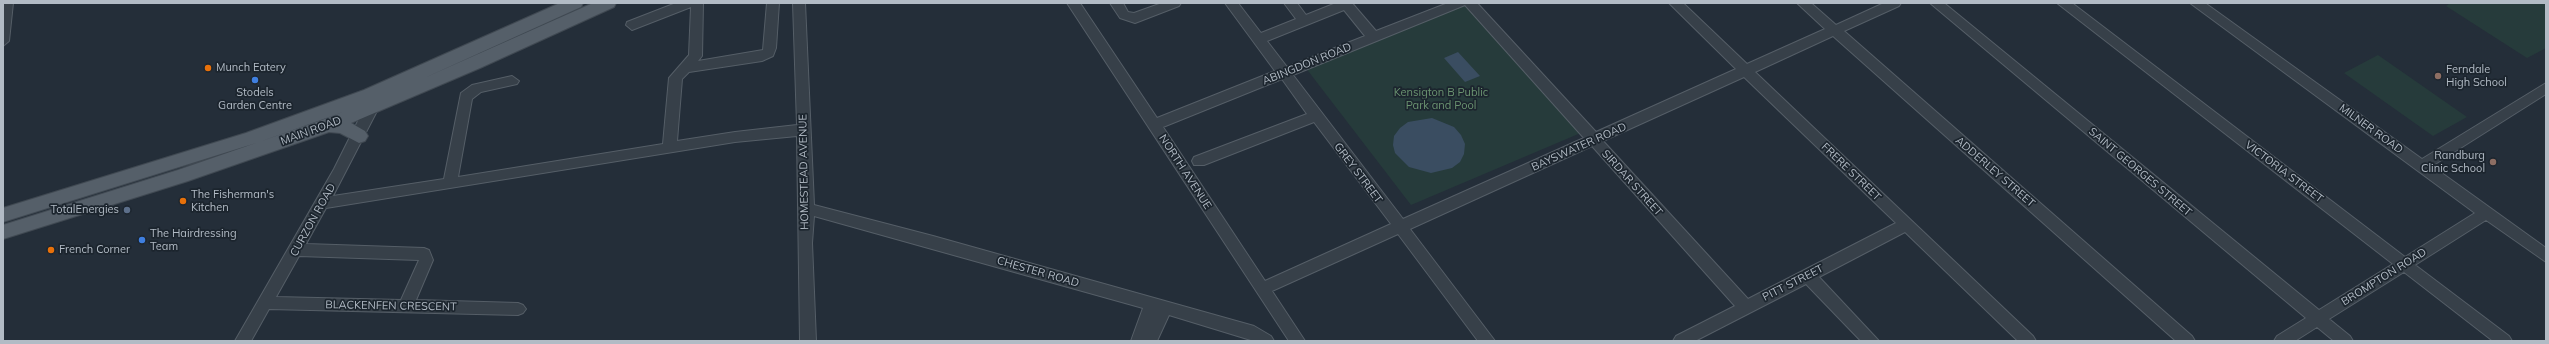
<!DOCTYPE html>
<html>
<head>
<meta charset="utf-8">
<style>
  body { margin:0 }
  #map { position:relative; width:2549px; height:344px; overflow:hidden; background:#242e39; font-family:Mulish,sans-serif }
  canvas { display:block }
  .frame { position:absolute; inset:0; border:4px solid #b2bbc5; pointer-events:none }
</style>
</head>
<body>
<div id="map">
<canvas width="2549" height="344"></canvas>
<div class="frame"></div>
</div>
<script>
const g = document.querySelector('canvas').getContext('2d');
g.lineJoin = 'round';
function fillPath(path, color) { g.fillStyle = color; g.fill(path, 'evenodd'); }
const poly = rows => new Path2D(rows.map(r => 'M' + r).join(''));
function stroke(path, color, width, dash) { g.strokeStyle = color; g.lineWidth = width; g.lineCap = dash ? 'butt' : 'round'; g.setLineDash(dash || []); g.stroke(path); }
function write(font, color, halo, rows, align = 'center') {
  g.font = font + ' Mulish,sans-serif'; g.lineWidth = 3.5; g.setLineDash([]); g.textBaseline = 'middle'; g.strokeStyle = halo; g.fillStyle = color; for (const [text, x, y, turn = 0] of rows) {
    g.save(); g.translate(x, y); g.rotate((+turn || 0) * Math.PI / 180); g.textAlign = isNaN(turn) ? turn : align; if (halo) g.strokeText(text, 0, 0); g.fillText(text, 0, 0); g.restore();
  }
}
const green = poly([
  [1451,3,1473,3,1583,132,1411,205,1302,63],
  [2450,3,2546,3,2546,48,2527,58,2446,6],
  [2378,55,2467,117,2433,136,2344,73]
]);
const water = poly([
  [1458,52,1480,76,1465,82,1444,58],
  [1432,118,1454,127,1461,135,1465,144,1464,154,1460,162,1452,168,1431,173,1409,167,1395,153,1393,145,1394,136,1400,128,1408,122]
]);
const minor = poly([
  [3,3,13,3,9,41,3,46,3,3],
  [676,3,703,3,702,56,698,61,763,50,767,3,779,3,776,48,773,56,762,61,689,72,682,79,677,141,735,132,797,125,793,3,805,3,814,205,933,236,1254,326,1271,336,1274,341,1254,341,1169,315,1157,341,1131,341,1143,308,814,216,812,243,816,341,800,341,797,136,735,142,326,208,306,244,424,248,429,250,433,260,416,300,518,303,523,305,526,309,523,313,518,315,269,309,251,341,235,341,334,169,364,109,365,94,375,94,378,109,333,196,444,179,461,93,472,85,512,76,519,81,517,84,481,92,472,99,458,177,663,144,669,78,689,55,691,7,632,30,626,25,627,22,676,3],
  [299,256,419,260,401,300,276,297,299,256],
  [1067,3,1080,3,1157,118,1275,71,1225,3,1238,3,1261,33,1296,19,1284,3,1297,3,1306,15,1336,3,1352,3,1376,31,1448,3,1477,3,1596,132,1736,69,1669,3,1683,3,1747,64,1825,29,1797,3,1811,3,1836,25,1884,3,1901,3,1899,6,1844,31,2192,336,2195,341,2176,341,1833,36,1755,72,2033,336,2036,341,2018,341,1905,232,1819,277,1879,341,1861,341,1806,284,1695,341,1673,341,1676,336,1735,306,1592,146,1410,229,1495,341,1478,341,1398,234,1272,291,1305,341,1289,341,1067,3],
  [1465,5,1584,138,1403,219,1293,75,1465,5],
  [1344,10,1365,36,1287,67,1267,41,1344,10],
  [1744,77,1896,223,1748,299,1603,141,1744,77],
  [1282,79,1307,114,1194,157,1192,161,1194,165,1204,165,1314,122,1391,224,1265,281,1163,127,1282,79],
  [1110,3,1123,3,1128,12,1134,13,1162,3,1181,3,1179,6,1135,23,1120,18,1110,3],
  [1930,3,1944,3,2319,310,2393,264,2057,3,2072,3,2405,257,2475,213,2190,3,2205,3,2422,159,2546,83,2546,94,2432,166,2546,248,2546,262,2486,220,2415,265,2509,336,2512,341,2493,341,2404,272,2329,319,2350,336,2353,341,2334,341,2317,327,2295,341,2274,341,2277,336,2306,318,1930,3]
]);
const major = poly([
  [560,3,583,3,581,7,422,79,593,3,616,3,614,7,480,68,351,123,365,131,368,136,365,141,359,143,340,133,329,132,188,181,3,239,3,225,178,170,256,143,3,222,3,208,246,133,364,90,560,3],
  [343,112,322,120,259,142,343,112]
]);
const markers = [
  [208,68,4,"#e8710a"],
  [2438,76,4,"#8d6e63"],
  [255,80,4,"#3f7fe0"],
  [2493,162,4,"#8d6e63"],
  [183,201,4,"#e8710a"],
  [127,210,4,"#5c6f8a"],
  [142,240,4,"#3f7fe0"],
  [51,250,4,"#e8710a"]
];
const streetNames = [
  ["ABINGDON ROAD",1307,64,-22],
  ["MILNER ROAD",2371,129,36],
  ["MAIN ROAD",311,131,-20],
  ["BAYSWATER ROAD",1579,147,-24],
  ["HOMESTEAD AVENUE",804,172,-91],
  ["NORTH AVENUE",1185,172,57],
  ["FRERE STREET",1851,172,44],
  ["ADDERLEY STREET",1995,172,41],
  ["SAINT GEORGES STREET",2140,172,40],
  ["VICTORIA STREET",2284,172,37],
  ["GREY STREET",1358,173,53],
  ["SIRDAR STREET",1632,183,48],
  ["CURZON ROAD",313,220,-61],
  ["CHESTER ROAD",1038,272,16],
  ["BROMPTON ROAD",2384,277,-32],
  ["PITT STREET",1793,283,-27],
  ["BLACKENFEN CRESCENT",391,306,1]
];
const poiNames = [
  ["Munch Eatery",216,68],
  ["Ferndale",2446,70],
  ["High School",2446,83],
  ["Stodels",255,93,"center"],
  ["Garden Centre",255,106,"center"],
  ["Randburg",2485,156,"right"],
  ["Clinic School",2485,169,"right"],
  ["The Fisherman's",191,195],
  ["Kitchen",191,208],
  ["TotalEnergies",119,210,"right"],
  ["The Hairdressing",150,234],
  ["Team",150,247],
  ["French Corner",59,250]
];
const parkNames = [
  ["Kensigton B Public",1441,93],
  ["Park and Pool",1441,106]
];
fillPath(green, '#263b3b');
fillPath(water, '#3a4d61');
stroke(minor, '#555e67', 2);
stroke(major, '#404952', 2);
fillPath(minor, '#374049');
fillPath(major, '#555f69');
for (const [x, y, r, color] of markers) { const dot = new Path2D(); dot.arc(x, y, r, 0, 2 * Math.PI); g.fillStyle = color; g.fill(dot); stroke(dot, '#1c252e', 1.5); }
write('11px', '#b2bbc5', '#1c252e', streetNames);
write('11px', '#b2bbc5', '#1c252e', poiNames, 'left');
write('11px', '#6b9471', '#1c252e', parkNames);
</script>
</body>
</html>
